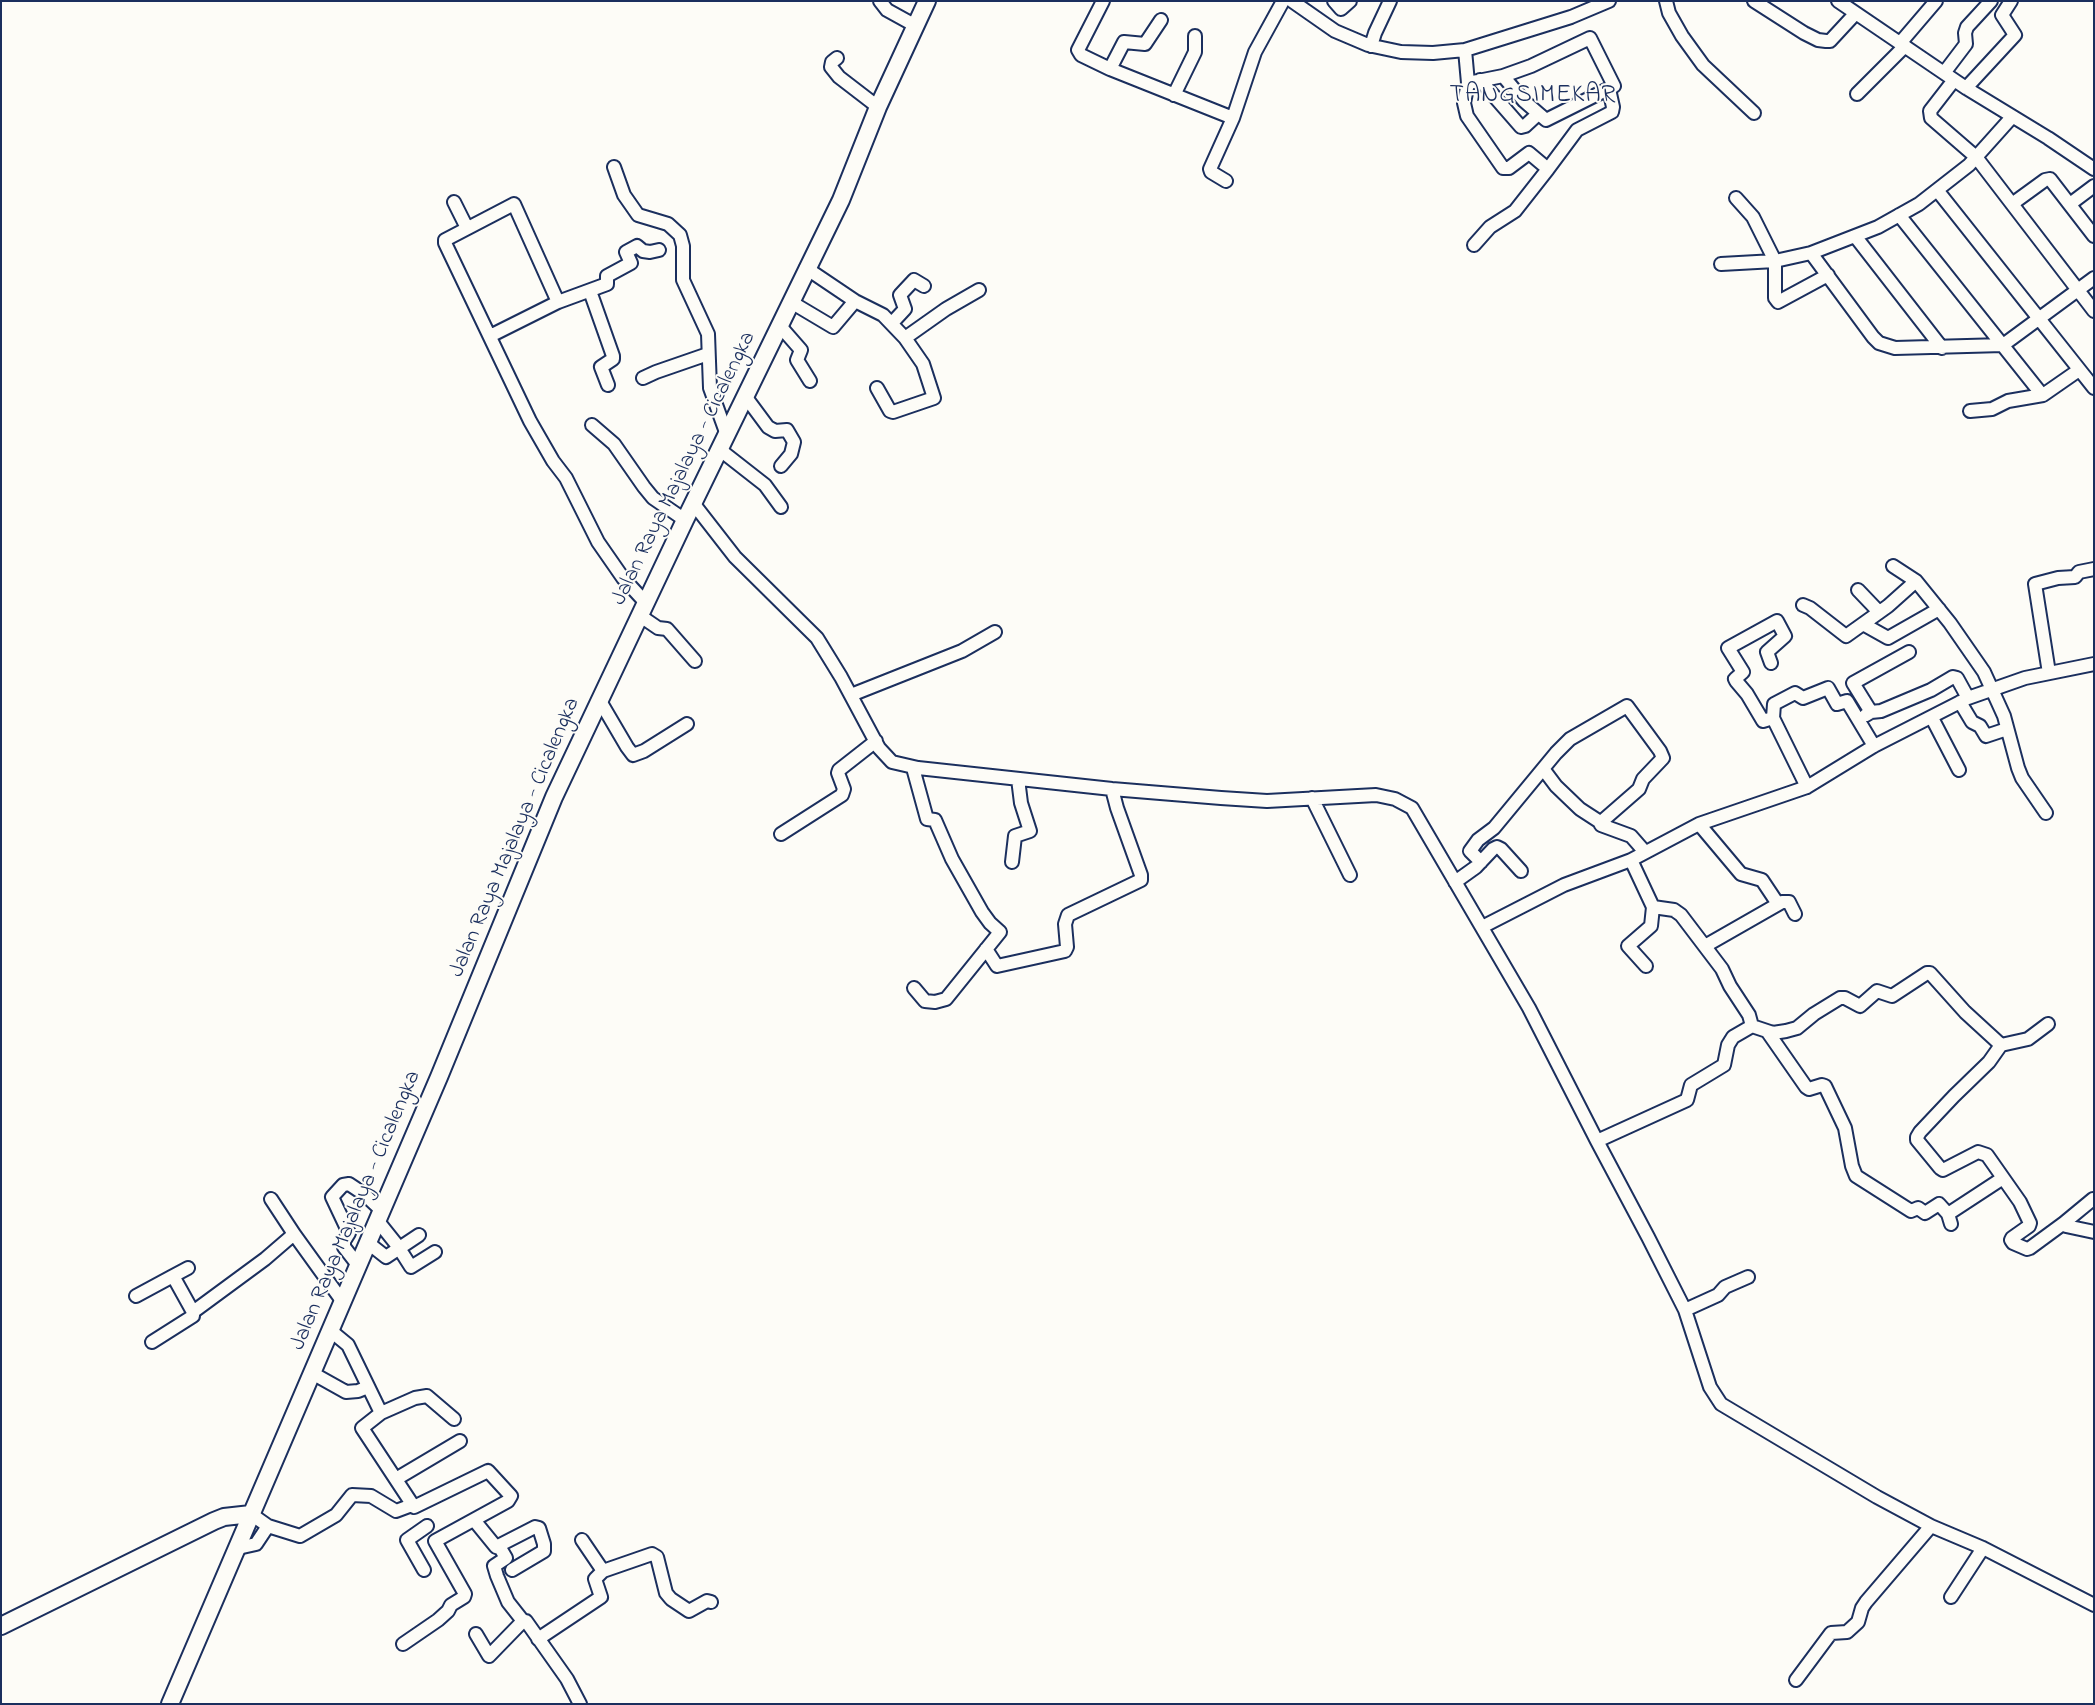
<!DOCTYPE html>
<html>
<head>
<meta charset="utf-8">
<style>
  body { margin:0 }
  #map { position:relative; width:2095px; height:1705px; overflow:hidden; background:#fdfcf7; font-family:"Indie Flower",sans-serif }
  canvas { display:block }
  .frame { position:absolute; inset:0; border:2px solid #1b2f5e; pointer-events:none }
</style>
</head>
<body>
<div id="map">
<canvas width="2095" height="1705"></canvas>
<div class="frame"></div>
</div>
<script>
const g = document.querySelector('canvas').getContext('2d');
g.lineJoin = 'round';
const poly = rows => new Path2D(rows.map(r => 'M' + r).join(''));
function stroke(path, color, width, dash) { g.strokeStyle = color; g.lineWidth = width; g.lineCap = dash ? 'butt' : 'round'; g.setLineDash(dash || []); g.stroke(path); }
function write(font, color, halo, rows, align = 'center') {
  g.font = font + ' "Indie Flower",sans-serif'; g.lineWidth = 4; g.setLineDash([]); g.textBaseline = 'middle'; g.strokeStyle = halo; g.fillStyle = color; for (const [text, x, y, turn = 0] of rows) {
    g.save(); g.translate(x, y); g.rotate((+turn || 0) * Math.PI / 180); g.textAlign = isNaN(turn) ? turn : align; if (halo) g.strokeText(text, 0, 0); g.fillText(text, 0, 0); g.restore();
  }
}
const minor = poly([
  [880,1,887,10,916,26],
  [1103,1,1078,50,1081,55,1110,69,1124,42,1145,44,1161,20],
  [1292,1,1335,31,1368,45,1401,52,1433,53,1465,50,1571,17,1609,1],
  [1334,1,1341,9,1350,1],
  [1666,1,1669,13,1682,36,1703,65,1754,113],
  [1754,1,1804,33,1818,40,1826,41,1830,41,1855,14],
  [1838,1,1966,88,2048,138,2094,169],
  [1901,42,1936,1],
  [1371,46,1375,33,1390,1],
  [1465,50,1468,83,1464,103,1467,116,1503,168,1509,168,1529,153,1548,169,1515,211,1490,227,1474,245],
  [837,58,832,62,831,67,839,77,878,107],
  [1110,69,1233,118,1210,169,1211,172,1226,181],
  [1944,73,1966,44,1965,33,1967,27,1991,1],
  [1480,80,1521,127,1525,126,1538,114],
  [1954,80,1930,111,1931,118,1976,157,2094,311],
  [1468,83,1503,76,1531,66,1590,38,1614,86,1546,120,1524,101,1503,76],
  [1966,88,2015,35,2002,15,2011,1],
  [1857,94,1905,46],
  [1174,95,1195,52,1195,36],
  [2012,117,1969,165,1919,204,1878,227,1811,253,1873,337,1879,343,1895,348,2003,345,2094,278],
  [1233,118,1255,52,1283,1],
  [614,167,624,195,638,215,668,224,680,235,683,246,683,280,708,334,710,388,727,435],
  [1548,169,1577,130,1612,112,1613,107,1609,89],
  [1937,190,2094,388],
  [1736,198,1753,217,1775,261,1811,253],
  [454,202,467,228],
  [2012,204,2045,180,2050,179,2094,236],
  [2070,204,2094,186],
  [1899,215,2039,391],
  [1855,236,1942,348],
  [1721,264,1775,261,1775,298,1778,302,1828,275],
  [806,268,855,301,883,315,905,338,946,309,979,290],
  [590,291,613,356,613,359,601,367,608,385],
  [558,302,514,204,445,240,445,243,530,421,553,461,566,478,598,542,623,578,646,603],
  [791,302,833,327,855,301],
  [892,323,905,309,900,295,914,280,924,286],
  [780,326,801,350,797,360,810,381],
  [490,336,558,302,607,284,607,276,631,263,626,252,637,246,643,251,650,252,659,250],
  [643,378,656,372,708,354],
  [877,388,890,411,893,412,934,398,923,364,905,338],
  [745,396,768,427,775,431,787,430,794,442,791,454,781,466],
  [1970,411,1992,409,2008,401,2043,395,2079,370],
  [592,425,614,444,644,487,653,498,685,520],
  [719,449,765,485,781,507],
  [693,503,735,557,817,638,841,677,879,748,892,762,918,768,1112,789,1221,798,1267,801,1376,795,1395,799,1412,808,1529,1008,1597,1141,1648,1237,1685,1310,1710,1387,1721,1404,1877,1497,1931,1526,1983,1548,2094,1605],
  [1893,566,1916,581,1950,623,1984,672,2004,716,2018,768,2022,778,2046,813],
  [1858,590,1879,612],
  [1803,605,1810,608,1846,636,1888,606,1916,581],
  [639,615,658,628,667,629,695,661],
  [1863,624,1888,638,1939,609],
  [1771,663,1767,652,1785,636,1777,621,1728,648,1743,672,1735,679,1736,681,1747,694,1763,721,1773,718,1807,787],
  [2049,673,2035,584,2058,578,2075,577,2079,572,2094,569],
  [851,695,962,651,995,632],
  [600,701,627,747,633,755,644,751,687,724],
  [1960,702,1972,722,1980,726,1986,736,2007,729],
  [1871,712,1881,711,1931,690,1953,677,1957,678,1968,698],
  [1866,715,1871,712,1853,683,1909,652],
  [1773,718,1774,704,1795,693,1803,698,1828,688,1837,704,1847,701,1874,746],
  [1932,718,1959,770],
  [913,768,927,819,935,820,952,859,982,912,990,923,1000,932,946,999,935,1002,925,1001,914,988],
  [1544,770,1556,786,1580,809,1600,822],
  [1312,798,1350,875],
  [1699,824,1741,874,1762,880,1778,904],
  [781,834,842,795,844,789,838,773,839,770,876,741],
  [1012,862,1015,836,1030,831,1021,803,1018,779],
  [1481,862,1470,851,1478,840,1494,828,1556,753,1570,739,1627,706,1660,751,1663,758,1643,779,1639,789,1600,823,1601,825,1631,836,1645,852],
  [1455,882,1476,867,1493,849,1497,847,1501,849,1521,871],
  [1482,927,1564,885,1631,860,1699,824,1807,787,1874,746,1968,698,2025,678,2094,664],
  [1705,946,1782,902,1789,902,1795,914],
  [986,949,997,966,1065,951,1067,947,1065,924,1068,915,1141,880,1141,875,1117,808,1112,789],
  [1646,966,1628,946,1651,926,1653,907],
  [1752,1026,1773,1033,1786,1031,1797,1028,1814,1014,1840,998,1845,998,1860,1006,1877,991,1892,996,1927,973,1930,973,1965,1012,2001,1045,1989,1062,1954,1096,1920,1132,1917,1137,1917,1140,1940,1168,1943,1170,1978,1152,1987,1155,2020,1202,2030,1223,2029,1226,2012,1238,2011,1240,2013,1243,2027,1249,2030,1248,2064,1223,2066,1226,2094,1232],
  [1767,1031,1806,1087,1809,1089,1822,1085,1825,1086,1845,1128,1852,1166,1856,1176,1911,1211,1918,1208,1925,1213,1939,1204,1948,1214],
  [2001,1045,2028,1039,2048,1024],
  [1597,1141,1687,1100,1691,1085,1724,1065,1728,1045,1733,1037,1752,1026,1749,1015,1730,986,1722,969,1681,915,1674,910,1653,907,1631,860],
  [271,1199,294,1234],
  [377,1220,397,1245,411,1267,435,1252],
  [2064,1223,2093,1199],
  [1951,1224,1948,1214,2003,1178],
  [367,1242,386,1257,419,1235],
  [358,1265,344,1247,344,1241,349,1233,332,1197,343,1185,349,1184,364,1194,381,1210],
  [173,1276,188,1268],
  [136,1296,173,1276,193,1312,265,1259,294,1234,343,1302],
  [1685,1310,1718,1295,1725,1287,1748,1277],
  [331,1331,348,1345,381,1413,415,1398,427,1396,454,1419],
  [152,1342,193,1316,193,1312],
  [312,1373,346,1392,358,1391,368,1387],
  [381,1413,362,1428,414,1507,488,1471,511,1496,508,1501,435,1541,465,1594,464,1597,451,1605,448,1611,438,1620,403,1644],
  [396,1479,460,1441],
  [251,1514,268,1526,300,1536,336,1515,352,1495,371,1496,396,1511,412,1505],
  [474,1520,496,1547,535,1527,539,1528,544,1544,544,1551,512,1570],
  [582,1540,603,1571],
  [499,1546,506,1558,494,1566,497,1576,508,1602,523,1621],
  [238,1548,256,1544,268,1526],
  [424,1570,407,1540,427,1526],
  [1951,1597,1983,1548],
  [476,1634,489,1656,523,1621,526,1621,567,1679,580,1704],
  [538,1639,601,1597,595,1579,603,1571,652,1554,657,1557,666,1593,671,1599,689,1611,707,1601,711,1602],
  [1796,1680,1831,1633,1847,1632,1858,1622,1862,1608,1866,1602,1931,1526]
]);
const major = poly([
  [1,1626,214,1521,224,1517,251,1514],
  [170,1704,439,1077,554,797,685,520,841,200,878,107,927,1]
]);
const streetNames = [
  ["Jalan Raya Majalaya - Cicalengka",685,469,-64],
  ["Jalan Raya Majalaya - Cicalengka",516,838,-67],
  ["Jalan Raya Majalaya - Cicalengka",357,1211,-67]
];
const quarterNames = [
  ["TANGSIMEKAR",1533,97]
];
stroke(minor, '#1b2f5e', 16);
stroke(major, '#1b2f5e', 20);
stroke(minor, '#fdfcf7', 12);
stroke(major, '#fdfcf7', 16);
write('22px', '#1b2f5e', '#fdfcf7', streetNames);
g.letterSpacing = '1px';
write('25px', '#1b2f5e', '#fdfcf7', quarterNames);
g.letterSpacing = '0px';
</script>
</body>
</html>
